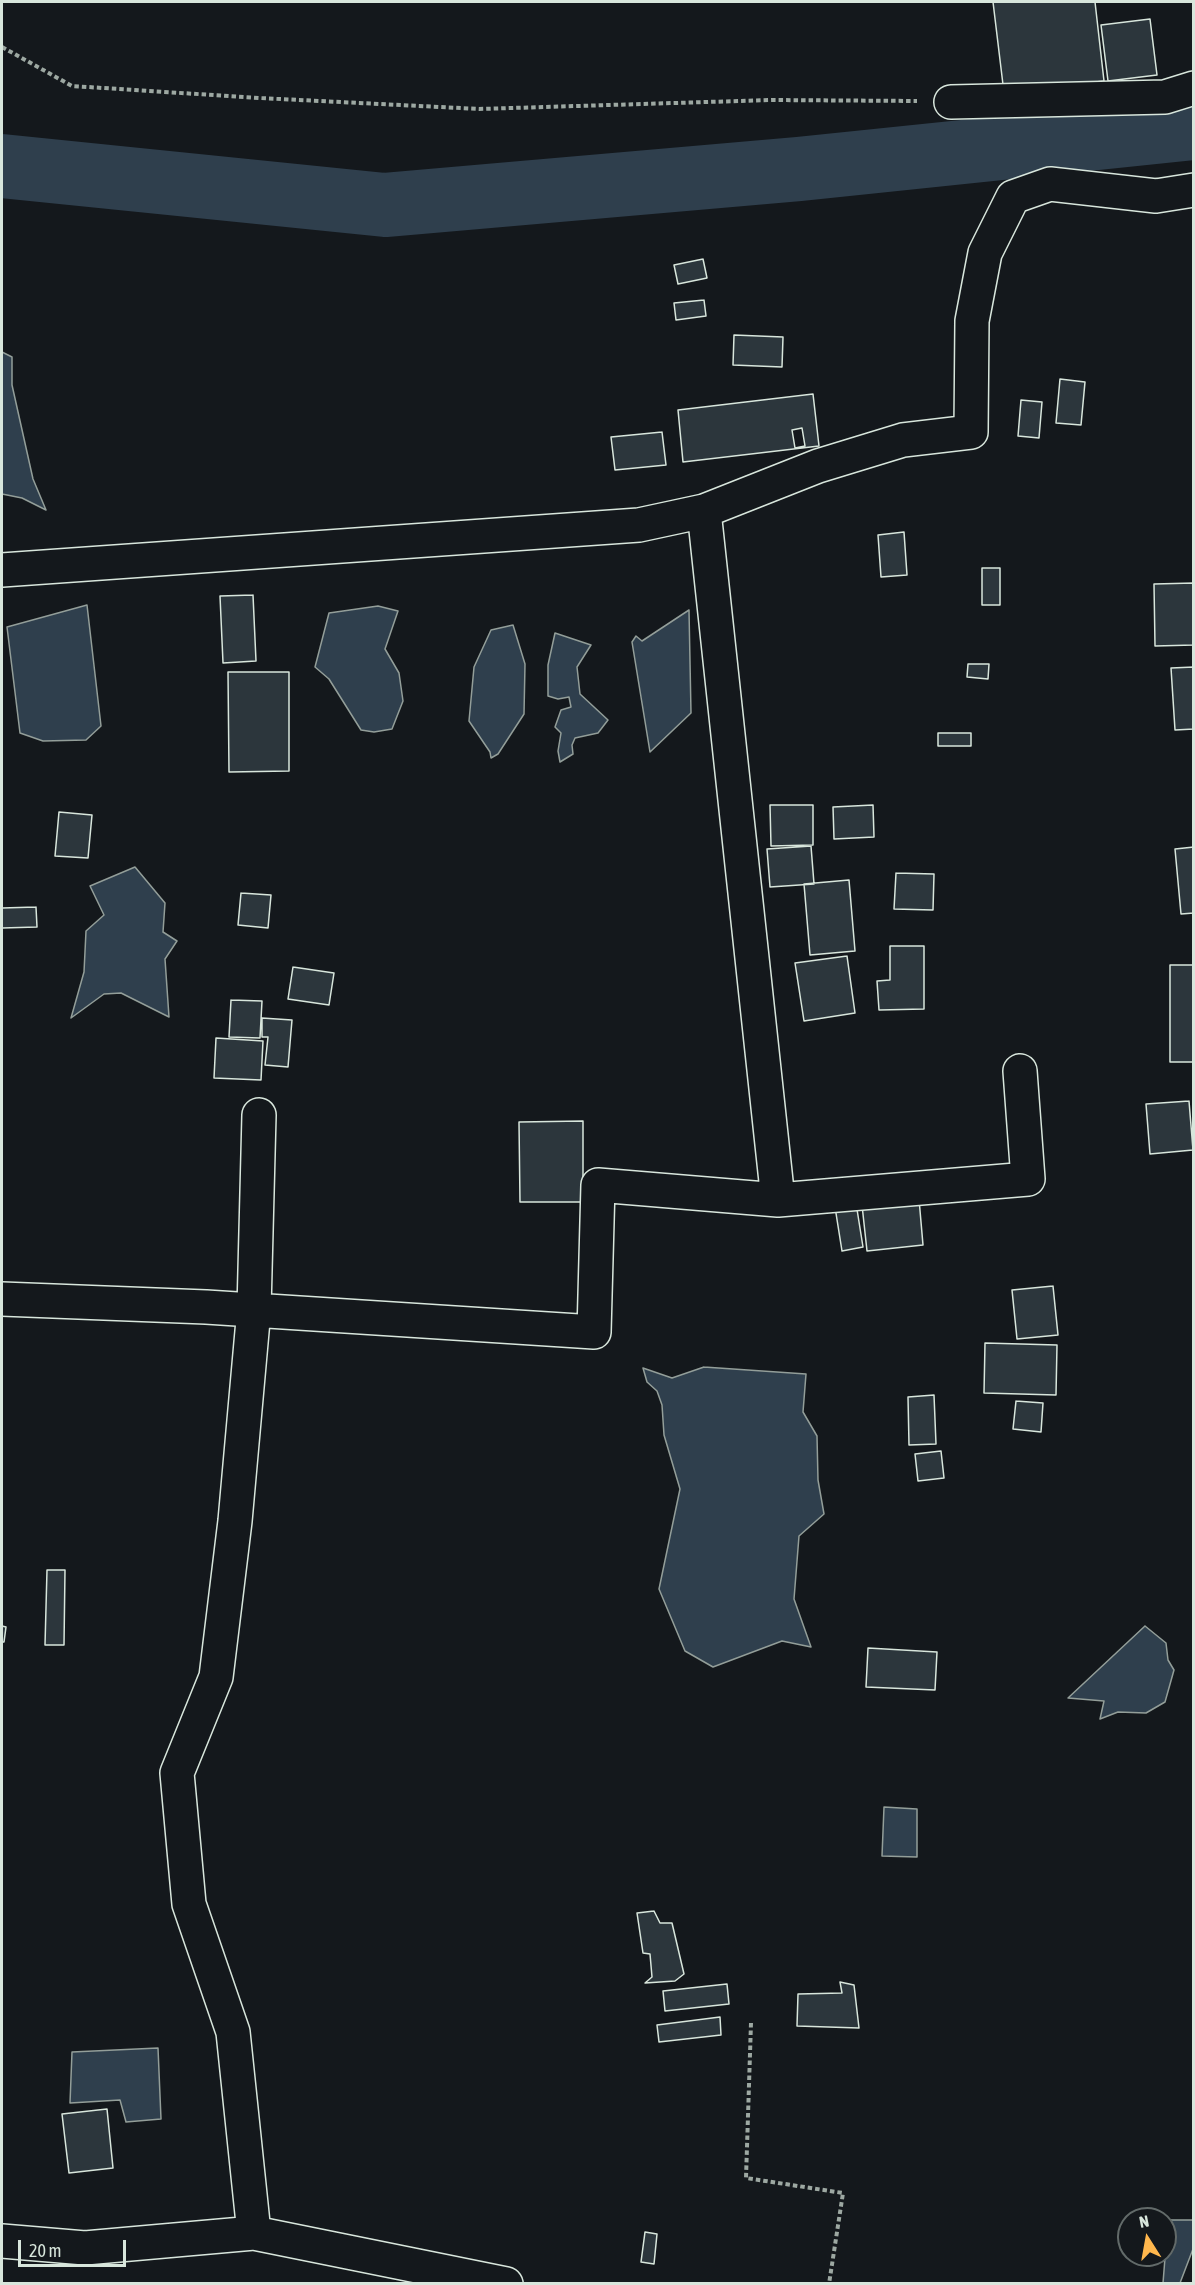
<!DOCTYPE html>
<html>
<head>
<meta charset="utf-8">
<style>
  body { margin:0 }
  #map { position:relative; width:1195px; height:2285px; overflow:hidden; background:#14181c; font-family:"Asap Condensed",sans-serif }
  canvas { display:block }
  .frame { position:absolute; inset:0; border:3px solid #d8e6dc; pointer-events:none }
  .north { position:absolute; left:1117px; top:2207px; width:60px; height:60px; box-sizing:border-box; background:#14181c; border:2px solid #626a69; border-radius:50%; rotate:349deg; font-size:16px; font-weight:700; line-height:24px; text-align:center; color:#d8e6dc }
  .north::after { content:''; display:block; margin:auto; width:21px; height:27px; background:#ffb74d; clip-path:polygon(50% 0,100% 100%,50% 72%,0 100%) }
  .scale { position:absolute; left:18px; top:2240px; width:108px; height:27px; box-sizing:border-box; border:3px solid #d8e6dc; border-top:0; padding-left:8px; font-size:18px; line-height:21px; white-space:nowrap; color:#d8e6dc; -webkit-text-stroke:4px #14181c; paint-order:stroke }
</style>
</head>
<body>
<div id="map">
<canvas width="1195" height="2285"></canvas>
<div class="frame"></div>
<div class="north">N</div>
<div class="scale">20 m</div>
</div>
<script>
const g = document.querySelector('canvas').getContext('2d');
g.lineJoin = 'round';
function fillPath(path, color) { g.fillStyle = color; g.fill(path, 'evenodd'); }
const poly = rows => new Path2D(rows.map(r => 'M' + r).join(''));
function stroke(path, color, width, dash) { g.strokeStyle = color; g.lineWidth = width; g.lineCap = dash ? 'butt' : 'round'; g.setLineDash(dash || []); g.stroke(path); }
const water = poly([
  [2,352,12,357,12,385,33,479,46,510,22,498,2,494,2,352],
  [87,605,101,726,86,740,43,741,20,733,7,627,87,605],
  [378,606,398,611,385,649,399,673,403,701,392,729,374,732,361,730,329,679,315,667,329,613,378,606],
  [689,610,691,713,650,752,632,642,636,636,642,641,689,610],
  [513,625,525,664,524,714,498,754,491,758,490,752,469,721,474,667,491,630,513,625],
  [555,633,591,645,577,667,580,694,608,720,598,733,575,738,572,745,573,754,560,762,558,751,561,733,555,727,561,710,571,707,569,697,558,699,548,696,548,665,555,633],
  [135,867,165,903,163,932,177,941,165,959,169,1017,121,993,104,994,71,1018,84,972,86,931,104,915,90,886,135,867],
  [704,1367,806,1374,803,1412,817,1436,818,1480,824,1514,799,1536,794,1599,811,1647,782,1641,713,1667,685,1651,659,1589,680,1489,664,1435,662,1405,657,1391,647,1382,643,1368,672,1378,704,1367],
  [1145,1626,1166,1643,1168,1660,1174,1670,1165,1702,1146,1713,1118,1712,1100,1719,1104,1701,1068,1698,1145,1626],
  [884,1807,917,1809,917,1857,882,1856,884,1807],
  [158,2048,161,2119,126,2122,120,2100,70,2103,72,2052,158,2048],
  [1168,2220,1193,2220,1193,2249,1180,2283,1163,2283,1168,2220]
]);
const river = poly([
  [2,166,385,205,799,169,1194,128]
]);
const building = poly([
  [993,2,1095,2,1104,81,1004,93,993,2],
  [1150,19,1157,75,1108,81,1101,25,1150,19],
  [703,259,707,278,678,284,674,265,703,259],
  [704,300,706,316,676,320,674,303,704,300],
  [734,335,783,337,782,367,733,365,734,335],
  [1060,379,1085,382,1081,425,1056,423,1060,379],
  [813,394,819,446,683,462,678,410,813,394],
  [1021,400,1042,402,1039,438,1018,436,1021,400],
  [802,428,805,446,795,448,792,430,802,428],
  [662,432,666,465,615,470,611,437,662,432],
  [904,532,907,575,881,577,878,535,904,532],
  [982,568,1000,568,1000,605,982,605,982,568],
  [1194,583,1194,645,1155,646,1154,584,1194,583],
  [253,595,256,661,223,663,220,596,253,595],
  [968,664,989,664,988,679,967,677,968,664],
  [1194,667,1194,729,1175,730,1171,668,1194,667],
  [228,672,289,672,289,771,229,772,228,672],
  [938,733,971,733,971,746,938,746,938,733],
  [770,805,813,805,813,845,771,846,770,805],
  [873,805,874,837,834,839,833,807,873,805],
  [59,812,92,815,88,858,55,856,59,812],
  [811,846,814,884,770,887,767,849,811,846],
  [1194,847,1194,913,1181,914,1175,849,1194,847],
  [896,873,934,874,933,910,894,909,896,873],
  [849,880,855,951,810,955,804,884,849,880],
  [241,893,271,895,268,928,238,925,241,893],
  [36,907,37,927,2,928,2,908,36,907],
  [890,946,924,946,924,1009,879,1010,877,981,890,980,890,946],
  [847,956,855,1013,804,1021,795,963,847,956],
  [1170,965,1194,965,1194,1062,1170,1062,1170,965],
  [293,967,334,973,329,1005,288,999,293,967],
  [231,1000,262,1001,260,1038,229,1037,231,1000],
  [262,1018,292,1020,288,1067,265,1065,268,1037,262,1037,262,1018],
  [216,1038,263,1041,261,1080,214,1078,216,1038],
  [1189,1101,1193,1150,1150,1154,1146,1104,1189,1101],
  [583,1121,583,1202,520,1202,519,1122,583,1121],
  [919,1199,923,1245,867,1251,862,1205,919,1199],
  [856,1203,863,1247,842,1251,835,1207,856,1203],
  [1053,1286,1058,1335,1017,1339,1012,1290,1053,1286],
  [985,1343,1057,1345,1056,1395,984,1393,985,1343],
  [934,1395,936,1444,909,1445,908,1397,934,1395],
  [1016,1401,1043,1403,1041,1432,1013,1429,1016,1401],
  [941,1451,944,1478,918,1481,915,1454,941,1451],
  [47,1570,65,1570,64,1645,45,1645,47,1570],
  [2,1626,6,1627,4,1642,2,1642,2,1626],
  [868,1648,937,1652,935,1690,866,1687,868,1648],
  [654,1911,660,1923,672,1923,684,1974,675,1981,645,1983,652,1977,650,1954,643,1953,637,1913,654,1911],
  [840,1982,854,1985,859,2028,797,2026,798,1994,842,1993,840,1982],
  [727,1984,729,2004,665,2011,663,1991,727,1984],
  [720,2017,721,2035,659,2042,657,2025,720,2017],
  [107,2109,113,2168,69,2173,62,2114,107,2109],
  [645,2232,657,2234,654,2264,641,2262,645,2232]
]);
const path = poly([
  [2,47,72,86,259,98,479,109,772,100,917,101],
  [751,2023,746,2178,843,2193,829,2284]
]);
const minor = poly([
  [951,102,1165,97,1194,88],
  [704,511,778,1200,1028,1179,1020,1071],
  [2,570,639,525,704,511,818,466,903,440,971,432,972,321,985,253,1013,197,1050,184,1156,196,1194,190],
  [2,1299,206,1307,594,1332,598,1185,778,1200],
  [254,2233,506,2284],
  [2,2241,85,2248,254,2233,233,2032,189,1904,177,1773,216,1677,235,1521,254,1309,259,1115]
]);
fillPath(water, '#2f3f4d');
stroke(water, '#939e99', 1.5);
stroke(river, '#2f3f4d', 64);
fillPath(building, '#2c363c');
stroke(building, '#d8e6dc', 1.5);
stroke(minor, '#d8e6dc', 36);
stroke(path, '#9da8a2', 4, [4.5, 3]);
stroke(minor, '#14181c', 33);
</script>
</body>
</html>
